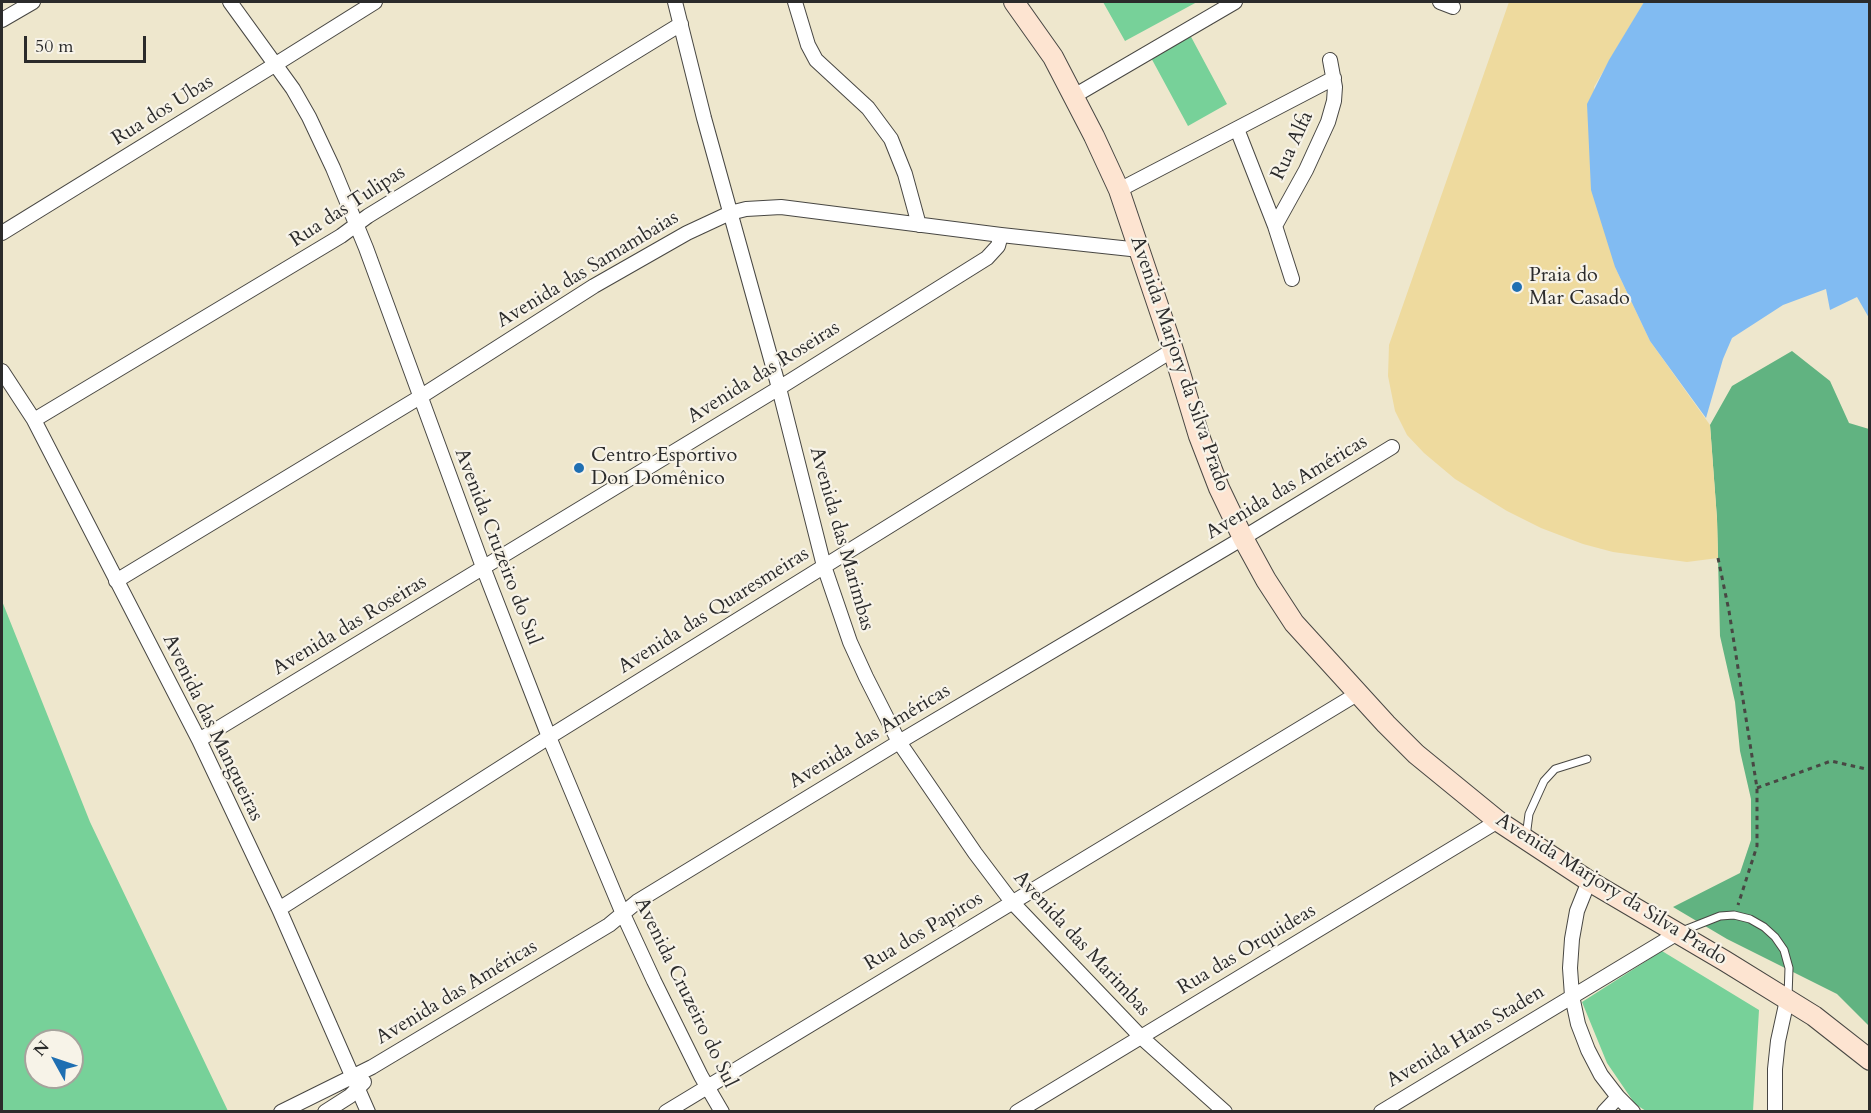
<!DOCTYPE html>
<html>
<head>
<meta charset="utf-8">
<style>
  body { margin:0 }
  #map { position:relative; width:1871px; height:1113px; overflow:hidden; background:#eee7cd; font-family:Cardo,serif }
  canvas { display:block }
  .frame { position:absolute; inset:0; border:3px solid #2b2b2b; pointer-events:none }
  .north { position:absolute; left:24px; top:1029px; width:60px; height:60px; box-sizing:border-box; background:#f7f3e8; border:2px solid #a5a39c; border-radius:50%; rotate:310deg; font-size:16px; font-weight:700; line-height:24px; text-align:center; color:#2b2b2b }
  .north::after { content:''; display:block; margin:auto; width:21px; height:27px; background:#1f6fb2; clip-path:polygon(50% 0,100% 100%,50% 72%,0 100%) }
  .scale { position:absolute; left:24px; top:36px; width:122px; height:27px; box-sizing:border-box; border:3px solid #2b2b2b; border-top:0; padding-left:8px; font-size:18px; line-height:21px; white-space:nowrap; color:#2b2b2b; -webkit-text-stroke:4px #f7f3e8; paint-order:stroke }
</style>
</head>
<body>
<div id="map">
<canvas width="1871" height="1113"></canvas>
<div class="frame"></div>
<div class="north">N</div>
<div class="scale">50 m</div>
</div>
<script>
const g = document.querySelector('canvas').getContext('2d');
g.lineJoin = 'round';
function fillPath(path, color) { g.fillStyle = color; g.fill(path, 'evenodd'); }
const poly = rows => new Path2D(rows.map(r => 'M' + r).join(''));
function stroke(path, color, width, dash) { g.strokeStyle = color; g.lineWidth = width; g.lineCap = dash ? 'butt' : 'round'; g.setLineDash(dash || []); g.stroke(path); }
function write(font, color, halo, rows, align = 'center') {
  g.font = font + ' Cardo,serif'; g.lineWidth = 4.5; g.setLineDash([]); g.textBaseline = 'middle'; g.strokeStyle = halo; g.fillStyle = color; for (const [text, x, y, turn = 0] of rows) {
    g.save(); g.translate(x, y); g.rotate((+turn || 0) * Math.PI / 180); g.textAlign = isNaN(turn) ? turn : align; if (halo) g.strokeText(text, 0, 0); g.fillText(text, 0, 0); g.restore();
  }
}
const green = poly([
  [1103,2,1197,2,1125,41],
  [1189,33,1227,104,1188,126,1149,54],
  [2,601,90,822,228,1111,2,1111],
  [36,1041,72,1041,72,1077,36,1077],
  [1662,951,1759,1010,1753,1111,1646,1111,1635,1104,1607,1063,1582,1002]
]);
const forest = poly([
  [1792,351,1830,381,1849,423,1869,429,1869,1026,1837,994,1727,939,1673,907,1740,873,1751,840,1751,799,1740,751,1735,702,1720,636,1717,519,1710,425,1732,386]
]);
const sand = poly([
  [1509,2,1644,2,1594,87,1615,267,1650,341,1710,425,1717,519,1718,558,1687,562,1613,552,1583,544,1541,528,1507,511,1455,479,1424,453,1407,435,1395,411,1388,376,1389,345]
]);
const water = poly([
  [1644,2,1869,2,1869,318,1857,297,1830,310,1826,289,1783,305,1732,338,1723,359,1706,418,1650,341,1615,267,1591,190,1587,104,1609,60]
]);
const path = poly([
  [1718,558,1729,611,1757,788,1757,846,1738,905],
  [1757,788,1831,761,1870,770]
]);
const service = poly([
  [1526,837,1529,814,1544,781,1555,769,1587,759],
  [1682,931,1720,916,1734,915,1750,919,1764,927,1775,937,1784,950,1789,968,1788,997]
]);
const minor = poly([
  [230,2,293,89,309,117,333,168,366,248,483,567,549,737,623,914,654,981,701,1076,722,1112],
  [675,2,704,118,779,388,824,566,850,642,866,677,899,742,975,853,1012,902,1141,1037,1225,1112],
  [795,2,808,45,816,60,868,108,891,139,905,174,919,225],
  [1440,2,1453,7],
  [2,20,33,2],
  [1074,96,1235,2],
  [1237,129,1275,226,1292,279],
  [1119,190,1334,78],
  [1275,226,1306,170,1328,122,1334,101,1335,87,1330,60],
  [2,233,276,64,375,2],
  [2,371,34,420,199,740,279,909,368,1112],
  [34,420,341,236,368,216,681,24],
  [116,581,420,397,594,286,687,233,730,213,746,209,781,207,1001,235,1140,250],
  [199,740,779,388,987,258,998,246,1001,235],
  [1589,881,1577,911,1572,939,1570,968,1572,996,1578,1024,1588,1050,1601,1075,1618,1097,1633,1112],
  [279,909,549,737,1173,350],
  [281,1112,372,1067,609,925,638,901,899,742,1243,538,1392,447],
  [325,1112,350,1096,364,1082],
  [666,1112,1357,694],
  [1017,1112,1498,821],
  [1381,1112,1676,934],
  [1604,1112,1618,1097],
  [1775,1112,1775,1069,1778,1041,1787,1000]
]);
const secondary = poly([
  [1014,2,1053,57,1094,136,1119,190,1173,350,1199,436,1219,488,1243,538,1266,580,1294,623,1386,724,1416,754,1498,821,1589,881,1725,961,1814,1016,1870,1060]
]);
const markers = [
  [1517,287,6,"#1f6fb2"],
  [579,468,6,"#1f6fb2"]
];
const streetNames = [
  ["Rua dos Ubas",163,111,-32],
  ["Rua Alfa",1293,146,-65],
  ["Rua das Tulipas",348,207,-33],
  ["Avenida das Samambaias",588,270,-31],
  ["Avenida Marjory da Silva Prado",1179,364,71],
  ["Avenida das Roseiras",764,373,-32],
  ["Avenida das Américas",1287,488,-31],
  ["Avenida das Marimbas",841,539,74],
  ["Avenida Cruzeiro do Sul",497,547,69],
  ["Avenida das Quaresmeiras",714,611,-32],
  ["Avenida das Roseiras",350,626,-31],
  ["Avenida das Mangueiras",212,728,64],
  ["Avenida das Américas",870,737,-31],
  ["Avenida Marjory da Silva Prado",1611,890,32],
  ["Rua dos Papiros",924,932,-31],
  ["Avenida das Marimbas",1081,944,47],
  ["Rua das Orquideas",1247,950,-31],
  ["Avenida das Américas",457,993,-31],
  ["Avenida Cruzeiro do Sul",685,993,64],
  ["Avenida Hans Staden",1466,1037,-31]
];
const poiNames = [
  ["Praia do",1529,276],
  ["Mar Casado",1529,299],
  ["Centro Esportivo",591,456],
  ["Don Domênico",591,479]
];
fillPath(green, '#77d199');
fillPath(forest, '#61b381');
fillPath(sand, '#eeda9e');
fillPath(water, '#81bbf2');
stroke(service, '#484743', 9);
stroke(minor, '#484743', 16);
stroke(secondary, '#484743', 22);
stroke(path, '#484743', 3, [4.5, 4.5]);
stroke(service, '#fff', 7);
stroke(minor, '#fff', 14);
stroke(secondary, '#fde4d1', 20);
for (const [x, y, r, color] of markers) { const dot = new Path2D(); dot.arc(x, y, r, 0, 2 * Math.PI); g.fillStyle = color; g.fill(dot); stroke(dot, '#f7f3e8', 2); }
write('20px', '#2b2b2b', '#f7f3e8', streetNames);
write('20px', '#2b2b2b', '#f7f3e8', poiNames, 'left');
</script>
</body>
</html>
